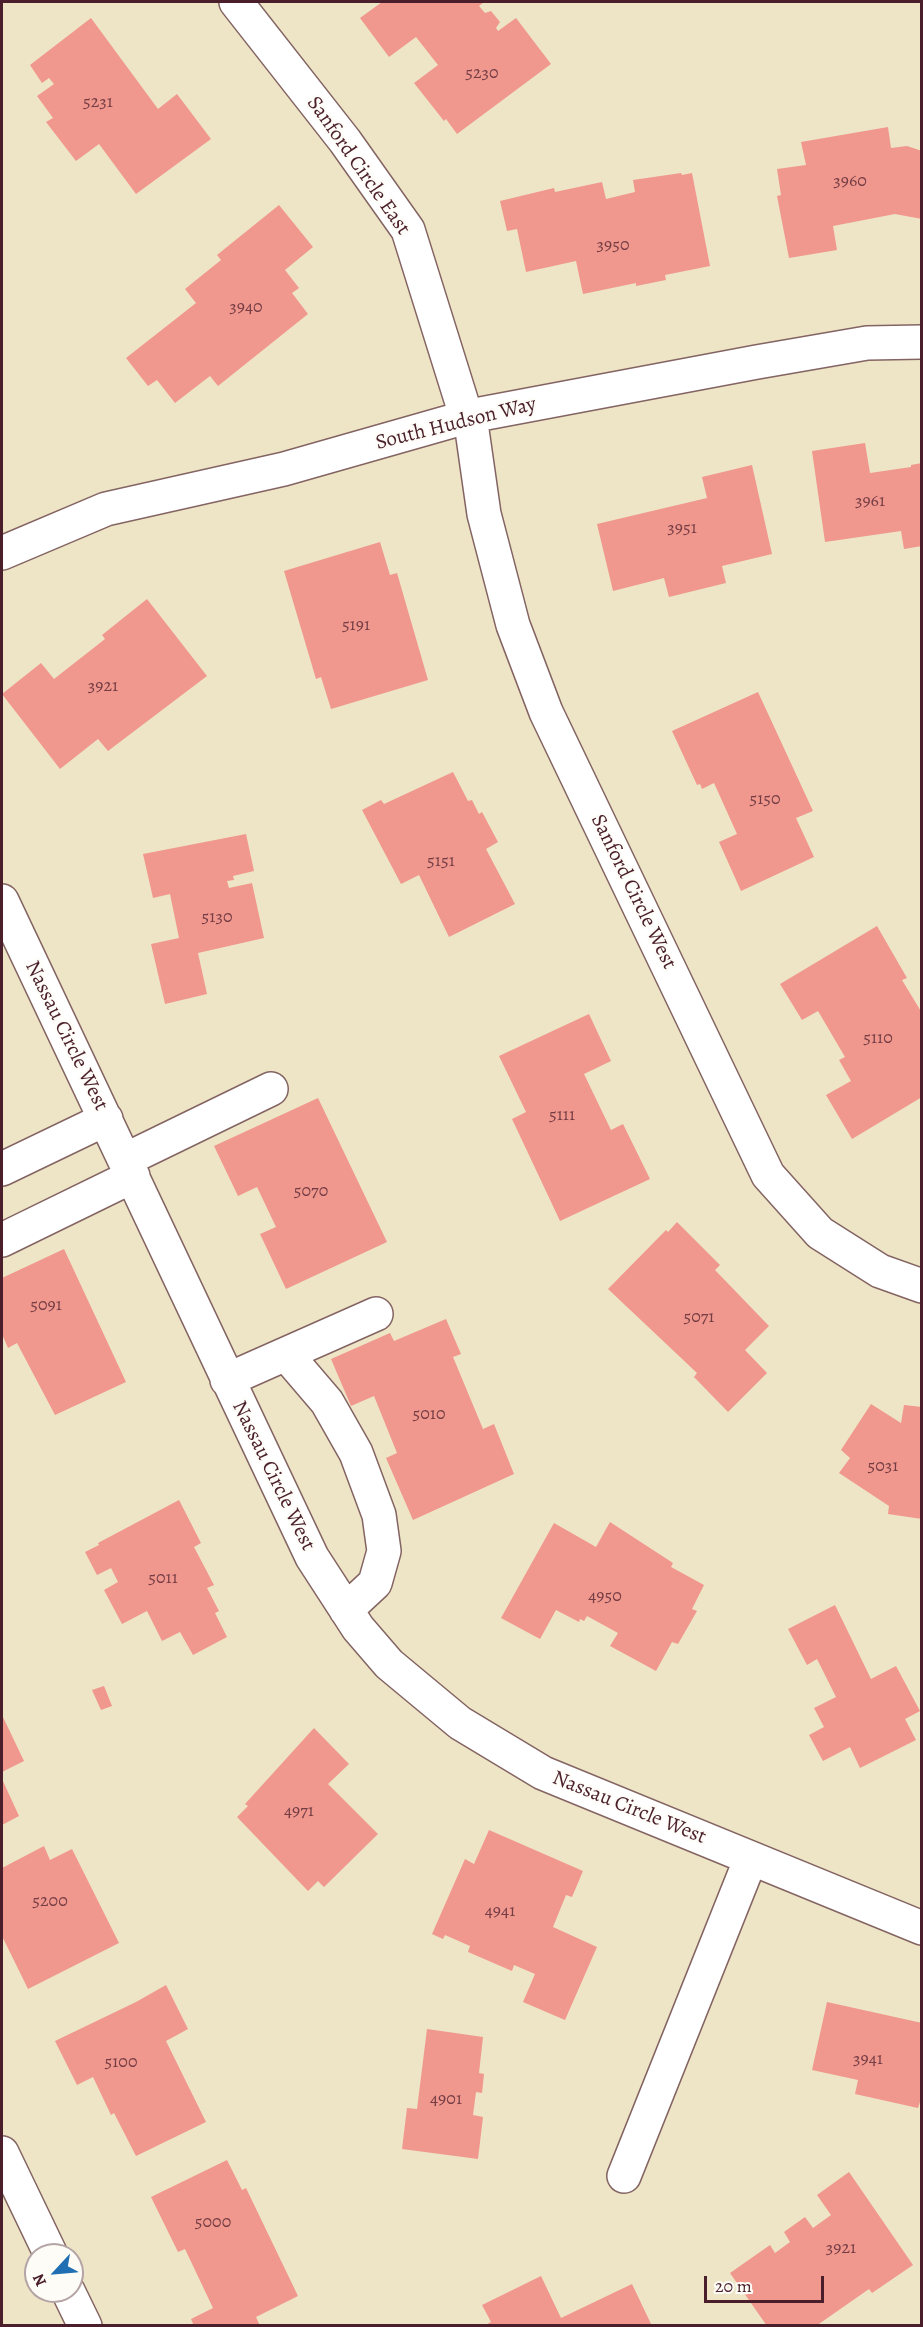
<!DOCTYPE html>
<html>
<head>
<meta charset="utf-8">
<style>
  body { margin:0 }
  #map { position:relative; width:923px; height:2327px; overflow:hidden; background:#eee5c7; font-family:Alegreya,serif }
  canvas { display:block }
  .frame { position:absolute; inset:0; border:3px solid #4a1f2b; pointer-events:none }
  .north { position:absolute; left:24px; top:2243px; width:60px; height:60px; box-sizing:border-box; background:#fdfcf7; border:2px solid #b5a4a5; border-radius:50%; rotate:244deg; font-size:16px; font-weight:700; line-height:24px; text-align:center; color:#4a1f2b }
  .north::after { content:''; display:block; margin:auto; width:21px; height:27px; background:#1f6fb2; clip-path:polygon(50% 0,100% 100%,50% 72%,0 100%) }
  .scale { position:absolute; left:704px; top:2276px; width:120px; height:27px; box-sizing:border-box; border:3px solid #4a1f2b; border-top:0; padding-left:8px; font-size:18px; line-height:21px; white-space:nowrap; color:#4a1f2b; -webkit-text-stroke:4px #fdfcf7; paint-order:stroke }
</style>
</head>
<body>
<div id="map">
<canvas width="923" height="2327"></canvas>
<div class="frame"></div>
<div class="north">N</div>
<div class="scale">20 m</div>
</div>
<script>
const g = document.querySelector('canvas').getContext('2d');
g.lineJoin = 'round';
function fillPath(path, color) { g.fillStyle = color; g.fill(path, 'evenodd'); }
const poly = rows => new Path2D(rows.map(r => 'M' + r).join(''));
function stroke(path, color, width, dash) { g.strokeStyle = color; g.lineWidth = width; g.lineCap = dash ? 'butt' : 'round'; g.setLineDash(dash || []); g.stroke(path); }
function write(font, color, halo, rows, align = 'center') {
  g.font = font + ' Alegreya,serif'; g.lineWidth = 4.5; g.setLineDash([]); g.textBaseline = 'middle'; g.strokeStyle = halo; g.fillStyle = color; for (const [text, x, y, turn = 0] of rows) {
    g.save(); g.translate(x, y); g.rotate((+turn || 0) * Math.PI / 180); g.textAlign = isNaN(turn) ? turn : align; if (halo) g.strokeText(text, 0, 0); g.fillText(text, 0, 0); g.restore();
  }
}
const building = poly([
  [382,2,484,2,479,6,485,13,491,11,500,22,496,28,498,31,516,18,551,64,457,134,446,119,444,121,414,83,438,65,416,37,389,57,360,18],
  [91,18,158,109,177,94,211,139,136,194,99,144,76,161,46,122,53,118,37,96,54,84,49,78,42,83,30,65],
  [888,127,891,148,907,146,922,151,922,219,895,214,833,226,837,250,789,258,777,196,781,195,777,169,806,165,801,142],
  [681,173,682,175,692,173,710,266,665,275,666,280,636,286,636,283,583,294,576,261,526,272,517,229,507,231,500,201,554,188,555,192,602,182,606,199,635,192,633,180],
  [279,205,313,247,285,270,299,288,292,293,308,314,218,386,210,376,175,403,157,380,148,386,126,358,196,303,185,289,221,260,217,255],
  [865,443,870,473,911,467,911,465,922,463,922,546,904,549,901,531,825,542,812,451],
  [752,465,772,554,722,566,726,583,669,597,664,578,613,591,597,524,707,498,702,477],
  [380,542,390,575,397,573,428,680,331,709,321,677,316,679,284,571],
  [147,599,207,676,108,751,98,739,60,769,2,694,41,663,54,679,105,639,102,635],
  [758,692,813,811,796,818,814,857,741,891,719,842,737,834,714,783,702,789,700,784,697,785,672,731],
  [453,772,468,801,472,800,479,814,482,812,498,842,486,849,515,904,449,937,419,875,401,884,362,810,381,800,384,804],
  [246,834,254,871,233,876,234,880,227,881,229,888,252,883,264,938,198,953,207,994,165,1004,151,944,179,938,170,894,153,898,143,854],
  [877,926,907,978,902,980,922,1013,922,1097,852,1139,826,1095,851,1081,839,1060,845,1057,818,1011,802,1020,780,984],
  [589,1014,611,1061,584,1074,611,1130,623,1124,650,1179,560,1221,512,1119,526,1112,499,1056],
  [318,1098,387,1242,286,1289,260,1234,276,1227,257,1187,238,1196,214,1146],
  [677,1222,720,1265,715,1270,769,1326,745,1350,767,1373,728,1412,694,1377,697,1373,608,1289,666,1230,668,1232],
  [64,1249,126,1382,55,1415,17,1343,8,1348,2,1334,2,1278],
  [446,1319,461,1354,453,1357,483,1429,494,1424,514,1474,413,1520,386,1458,397,1453,374,1396,351,1406,331,1359,390,1333,394,1341],
  [871,1404,901,1423,904,1405,922,1407,922,1519,888,1514,889,1506,839,1473,850,1458,841,1450],
  [179,1500,201,1543,194,1547,214,1585,207,1588,219,1611,215,1613,227,1637,193,1655,180,1632,162,1641,147,1611,122,1624,104,1590,118,1582,111,1568,97,1575,85,1552,99,1545,98,1543],
  [610,1522,673,1563,671,1567,704,1585,692,1609,697,1611,678,1644,672,1642,656,1671,610,1646,618,1633,587,1616,584,1621,580,1619,579,1622,556,1610,540,1639,501,1618,554,1523,596,1547],
  [835,1605,871,1679,896,1666,920,1711,905,1719,916,1740,860,1768,850,1747,823,1761,809,1735,824,1727,814,1708,836,1697,817,1659,807,1665,788,1629],
  [104,1686,112,1706,101,1710,92,1690],
  [2,1715,24,1761,2,1772],
  [314,1728,349,1764,328,1784,378,1834,324,1887,318,1881,308,1891,237,1817,248,1806,245,1804],
  [2,1779,19,1816,2,1825],
  [489,1830,583,1871,572,1897,566,1895,553,1927,597,1947,565,2020,523,2002,535,1974,514,1965,512,1971,468,1952,470,1946,445,1935,443,1939,432,1934,465,1859,474,1864],
  [44,1846,50,1860,72,1849,119,1943,28,1989,2,1936,2,1868],
  [166,1985,188,2029,166,2041,206,2122,136,2156,114,2113,111,2115,93,2077,77,2085,55,2041,136,2002],
  [827,2002,922,2023,922,2096,918,2108,855,2094,858,2080,812,2070],
  [427,2029,483,2037,479,2073,484,2074,482,2093,476,2092,473,2115,483,2117,478,2159,402,2149,407,2108,417,2109],
  [227,2160,242,2190,246,2188,298,2296,256,2317,260,2326,194,2326,191,2319,213,2308,185,2249,178,2252,151,2197],
  [849,2172,913,2265,872,2293,869,2289,816,2326,767,2326,730,2273,770,2245,775,2253,790,2242,784,2232,805,2217,813,2228,831,2215,817,2195],
  [541,2276,561,2318,632,2284,652,2326,484,2326,491,2322,482,2305]
]);
const minor = poly([
  [236,2,345,141,408,230,463,406,470,416,484,514,513,625,546,712,768,1175,820,1233,880,1271,922,1286],
  [2,553,106,509,284,469,470,416,757,362,867,343,922,342],
  [2,901,312,1557,358,1628,389,1664,460,1723,543,1773,922,1928],
  [125,1160,271,1089],
  [2,1169,106,1119],
  [2,1240,133,1176],
  [286,1354,327,1402,356,1453,379,1515,384,1551,375,1583,346,1610],
  [227,1380,376,1314],
  [2,2153,51,2255],
  [624,2176,751,1858],
  [68,2291,85,2326]
]);
const numberNames = [
  ["5230",482,74],
  ["5231",98,103],
  ["3960",850,182],
  ["3950",613,246],
  ["3940",246,308],
  ["3961",870,502],
  ["3951",682,529],
  ["5191",356,626],
  ["3921",103,687],
  ["5150",765,800],
  ["5151",441,862],
  ["5130",217,918],
  ["5110",878,1039],
  ["5111",562,1116],
  ["5070",311,1192],
  ["5091",46,1306],
  ["5071",699,1318],
  ["5010",429,1415],
  ["5031",883,1467],
  ["5011",163,1579],
  ["4950",605,1597],
  ["4971",299,1812],
  ["5200",50,1902],
  ["4941",500,1912],
  ["3941",868,2060],
  ["5100",121,2063],
  ["4901",446,2100],
  ["5000",213,2223],
  ["3921",841,2249]
];
const streetNames = [
  ["Sanford Circle East",358,166,55],
  ["South Hudson Way",456,424,-14],
  ["Sanford Circle West",633,892,64],
  ["Nassau Circle West",66,1036,64],
  ["Nassau Circle West",273,1476,64],
  ["Nassau Circle West",629,1808,22]
];
fillPath(building, '#f0978e');
stroke(minor, '#836462', 36);
stroke(minor, '#fff', 33);
write('18px', '#743d44', null, numberNames);
write('21px', '#4a1f2b', '#fdfcf7', streetNames);
</script>
</body>
</html>
